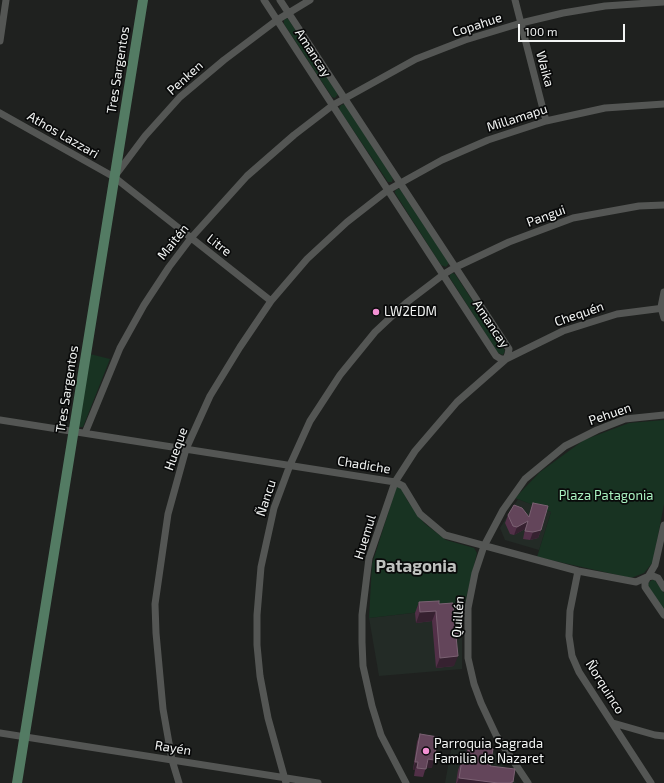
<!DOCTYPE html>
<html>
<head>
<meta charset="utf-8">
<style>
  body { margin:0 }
  #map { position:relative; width:664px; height:783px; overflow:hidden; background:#1f211f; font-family:"Exo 2",sans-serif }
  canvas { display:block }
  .scale { position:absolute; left:518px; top:24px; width:107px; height:18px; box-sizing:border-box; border:2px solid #f3f5f4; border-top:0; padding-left:5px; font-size:12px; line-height:14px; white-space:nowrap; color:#f3f5f4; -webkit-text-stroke:3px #090a0a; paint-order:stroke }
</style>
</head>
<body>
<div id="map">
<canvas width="664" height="783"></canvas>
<div class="scale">100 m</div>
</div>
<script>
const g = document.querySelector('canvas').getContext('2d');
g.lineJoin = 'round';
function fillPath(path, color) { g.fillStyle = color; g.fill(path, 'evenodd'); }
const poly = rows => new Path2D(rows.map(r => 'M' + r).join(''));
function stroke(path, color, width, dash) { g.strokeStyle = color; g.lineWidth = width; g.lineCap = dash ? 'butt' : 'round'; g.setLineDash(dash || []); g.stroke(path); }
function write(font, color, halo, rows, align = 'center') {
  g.font = font + ' "Exo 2",sans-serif'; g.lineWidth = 3.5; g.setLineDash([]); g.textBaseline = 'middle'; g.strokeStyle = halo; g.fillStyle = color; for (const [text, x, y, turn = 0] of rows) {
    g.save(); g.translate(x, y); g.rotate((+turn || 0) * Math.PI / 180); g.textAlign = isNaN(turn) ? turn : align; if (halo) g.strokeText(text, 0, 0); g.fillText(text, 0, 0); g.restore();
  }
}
const built = poly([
  [518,499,551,512,539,550,505,540,500,528],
  [464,607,462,639,462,669,379,676,369,618],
  [453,739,492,749,516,783,445,783]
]);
const green = poly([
  [287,18,289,20,338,94,335,98,332,97,284,24,284,20],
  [345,104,393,178,392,182,388,182,339,109,341,105],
  [397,189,400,189,449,263,446,267,441,265,395,193,395,191],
  [452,273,455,274,505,351,503,355,498,353,450,278,450,275],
  [90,354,110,359,83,427,80,427,78,426],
  [664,420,664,504,653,562,644,573,631,578,537,557,551,512,515,498,540,472,584,440,629,423],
  [397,485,403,490,407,500,424,523,446,540,474,548,477,553,464,607,369,618,372,564],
  [654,579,664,593,664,610,648,586,649,582]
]);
const street = poly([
  [264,0,496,356,501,359,506,359],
  [280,0,509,349,508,354,506,359],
  [515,0,546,121],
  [0,41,6,0],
  [0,113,114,177,271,301],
  [115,176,145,136,180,97,224,60,277,20,310,0],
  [664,292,661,307,664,318],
  [0,420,395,482,403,486,420,514,445,535,578,571,636,582,647,577,653,576,658,578,664,588],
  [85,433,120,348,144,305,169,267,191,238,247,176,294,135,333,105,416,59,465,40,521,23,563,13,605,6,664,2],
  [664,525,655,565,645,582,645,587,664,615],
  [578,571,570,611,569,636,572,656,579,672,651,783],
  [613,723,655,735,664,736],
  [0,733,318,783],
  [179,783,172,760,163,709,156,633,155,604,168,514,186,449,210,396,240,347,271,301,307,259,347,222,388,190,442,160,488,140,546,121,605,108,664,104],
  [286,783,268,718,260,676,257,645,257,615,261,567,274,508,290,465,310,421,340,375,375,332,406,303,444,274,454,268,509,242,573,218,639,206,664,205],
  [406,783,381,735,372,706,363,666,362,642,362,615,369,558,395,482,415,451,457,402,506,359,563,331,617,314,664,308],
  [528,783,496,735,481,703,474,684,468,658,468,608,475,573,484,546,503,510,525,479,565,446,597,430,625,419,664,415]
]);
const secondary = poly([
  [17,783,143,0]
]);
const wall = poly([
  [533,503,541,530,538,538,530,540,523,539,525,529,514,535,510,534,505,523,508,515,529,517],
  [419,602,439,604,455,629,459,636,456,642,454,666,436,668,432,621,416,623,415,613],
  [420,734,432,768,426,767,423,777,414,776,415,770,413,770,417,742],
  [469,745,490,766,513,783,456,783,458,770,462,760,464,760,465,756]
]);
const shadedWall = poly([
  [528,521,525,529,514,535,517,527],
  [541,530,538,538,530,540,533,532],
  [436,611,432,621,416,623,420,612],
  [456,636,459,636,455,646],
  [458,656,454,666,436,668,440,658],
  [428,759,434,760,432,768,425,767],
  [415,762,418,762,415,770,413,770],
  [459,778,498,783,457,783]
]);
const building = poly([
  [533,503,548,506,541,530,533,532,525,531,528,521,517,527,513,526,508,515,514,505,522,508,529,517,533,503],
  [439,601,439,604,453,603,455,629,458,629,459,636,456,636,458,656,440,658,436,611,420,612,419,602,439,601],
  [420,734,438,737,434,760,428,759,426,769,417,768,418,762,415,762,420,734],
  [469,745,493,749,490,766,515,769,513,782,511,782,511,783,498,783,459,778,462,760,467,760,469,745]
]);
const markers = [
  [376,312,4,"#f491d4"],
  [426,751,4,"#f491d4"]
];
const streetNames = [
  ["Copahue",477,25,-18],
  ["Amancay",313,53,57],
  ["Waika",545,69,75],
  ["Tres Sargentos",118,70,-81],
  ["Penken",185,78,-42],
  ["Millamapu",517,118,-18],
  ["Athos Lazzari",63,135,30],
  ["Pangui",546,216,-20],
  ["Maitén",173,242,-51],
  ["Litre",219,245,38],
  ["Chequén",579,314,-19],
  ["Amancay",491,324,56],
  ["Tres Sargentos",67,389,-81],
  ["Pehuen",610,414,-19],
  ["Hueque",176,449,-70],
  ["Chadiche",364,465,9],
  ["Ñancu",266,498,-72],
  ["Huemul",365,537,-73],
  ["Quillén",458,617,-86],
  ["Ñorquinco",605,687,58],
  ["Rayén",173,748,9]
];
const poiNames = [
  ["LW2EDM",384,312],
  ["Parroquia Sagrada",434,744],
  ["Familia de Nazaret",434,759]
];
const parkNames = [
  ["Plaza Patagonia",606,496]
];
const districtNames = [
  ["Patagonia",416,566]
];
fillPath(built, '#232b26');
fillPath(green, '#183322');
stroke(street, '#545654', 7);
stroke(secondary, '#537b63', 10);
fillPath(wall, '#523048');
fillPath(shadedWall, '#362130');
fillPath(building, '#63455a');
stroke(building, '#7a6172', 1);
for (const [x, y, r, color] of markers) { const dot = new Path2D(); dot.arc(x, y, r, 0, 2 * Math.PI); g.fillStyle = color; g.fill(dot); stroke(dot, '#090a0a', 1.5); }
write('13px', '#f3f5f4', '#090a0a', streetNames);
write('13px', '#f3f5f4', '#090a0a', poiNames, 'left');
write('13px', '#a9f1c0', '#090a0a', parkNames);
write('bold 17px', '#bfc2bf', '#090a0a', districtNames);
</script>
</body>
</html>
